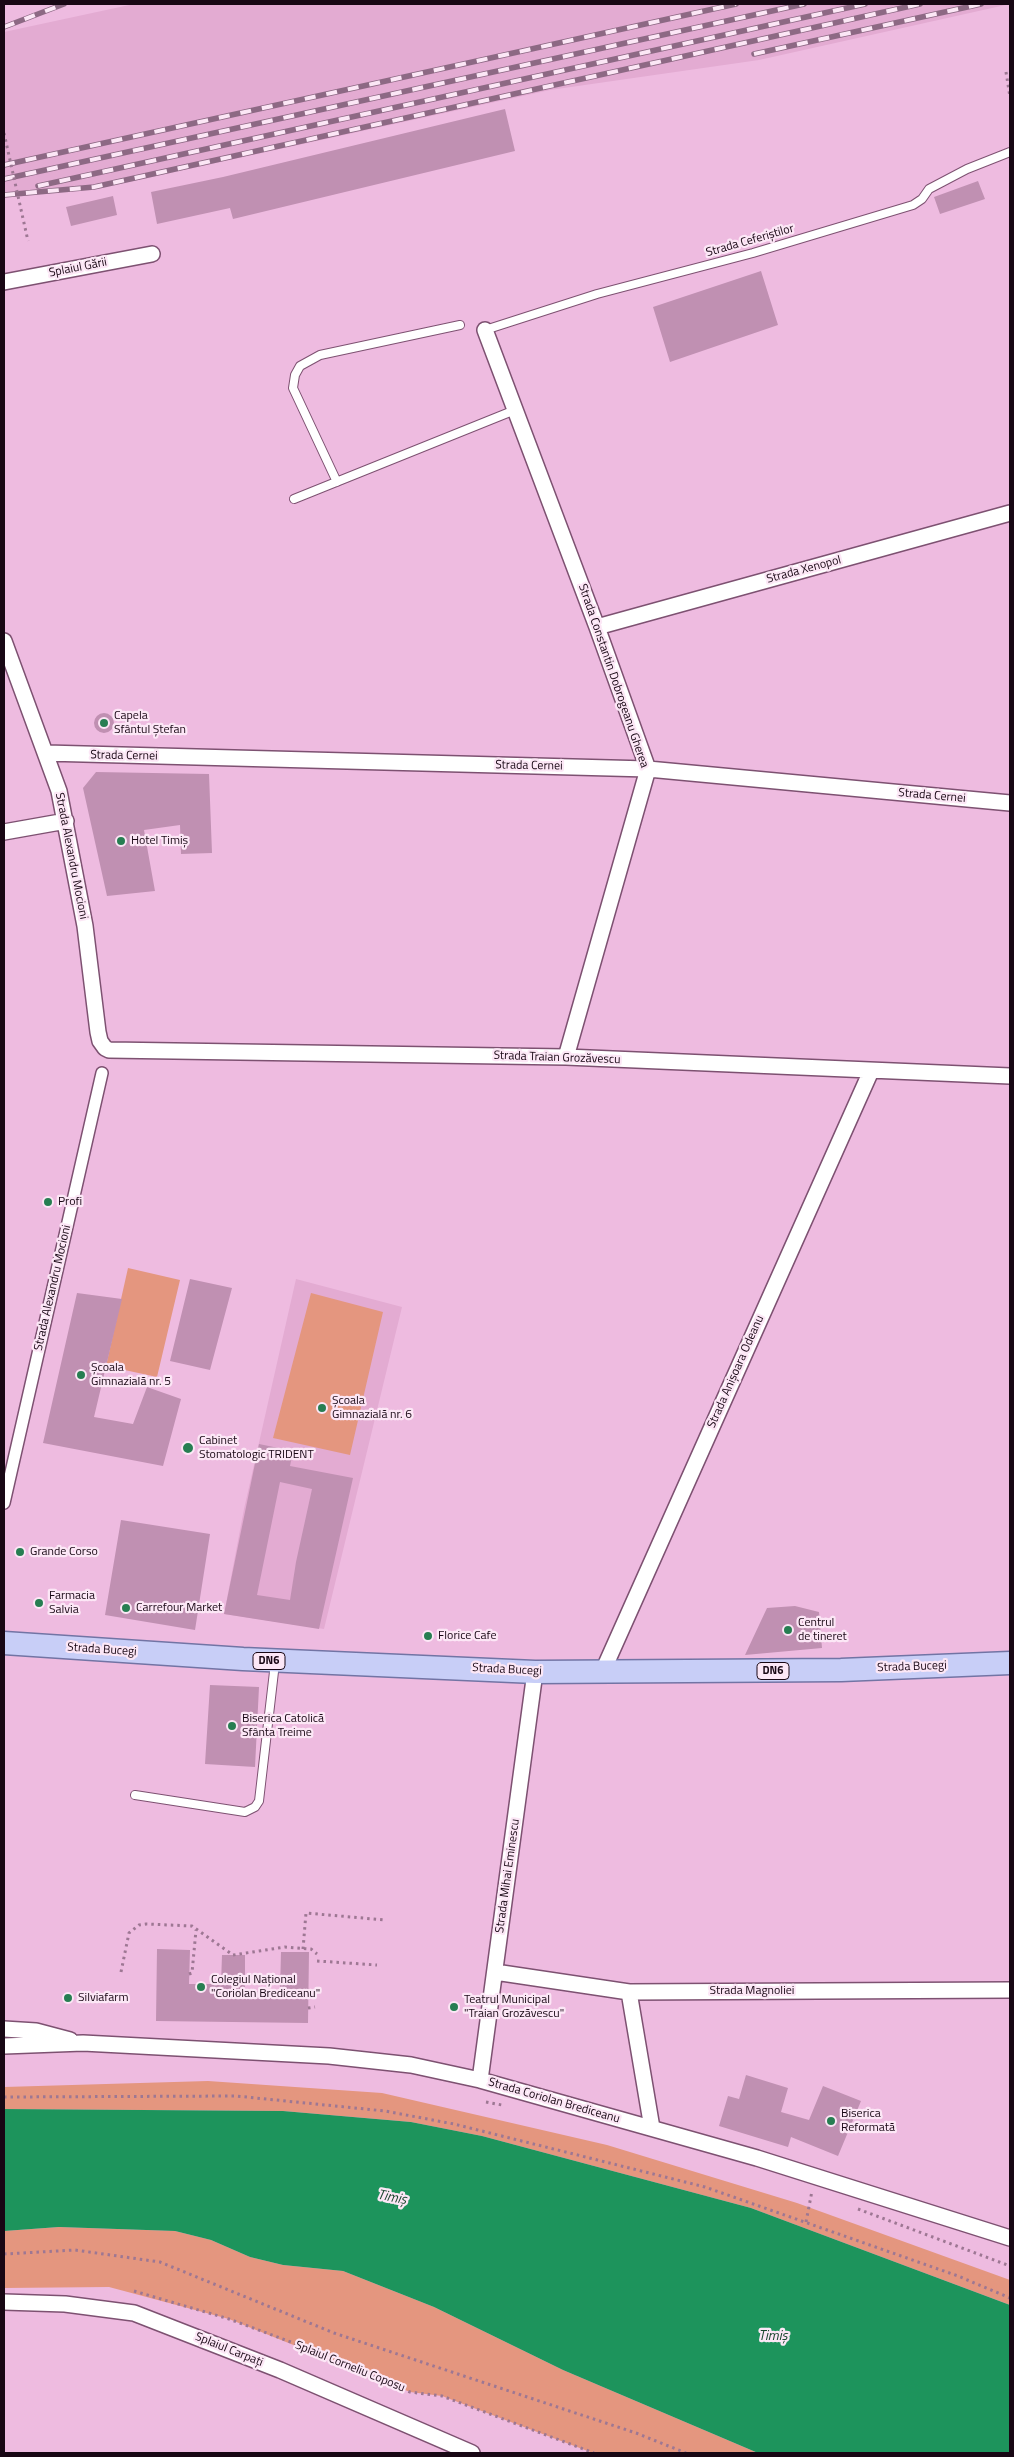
<!DOCTYPE html>
<html>
<head>
<meta charset="utf-8">
<style>
  body { margin:0 }
  #map { position:relative; width:1014px; height:2457px; overflow:hidden; background:#eebbe0; font-family:"Titillium Web",sans-serif }
  canvas { display:block }
  .frame { position:absolute; inset:0; border:5px solid #180714; pointer-events:none }
</style>
</head>
<body>
<div id="map">
<canvas width="1014" height="2457"></canvas>
<div class="frame"></div>
</div>
<script>
const g = document.querySelector('canvas').getContext('2d');
g.lineJoin = 'round';
function fillPath(path, color) { g.fillStyle = color; g.fill(path, 'evenodd'); }
const poly = rows => new Path2D(rows.map(r => 'M' + r).join(''));
function stroke(path, color, width, dash) { g.strokeStyle = color; g.lineWidth = width; g.lineCap = dash ? 'butt' : 'round'; g.setLineDash(dash || []); g.stroke(path); }
function write(font, color, halo, rows, align = 'center') {
  g.font = font + ' "Titillium Web",sans-serif'; g.lineWidth = 4.5; g.setLineDash([]); g.textBaseline = 'middle'; g.strokeStyle = halo; g.fillStyle = color; for (const [text, x, y, turn = 0] of rows) {
    g.save(); g.translate(x, y); g.rotate((+turn || 0) * Math.PI / 180); g.textAlign = isNaN(turn) ? turn : align; if (halo) g.strokeText(text, 0, 0); g.fillText(text, 0, 0); g.restore();
  }
}
const built = poly([
  [134,4,1010,4,759,60,550,90,129,182,4,198,4,32],
  [296,1279,402,1307,324,1629,224,1614,244,1509]
]);
const green = poly([
  [128,1268,180,1280,157,1377,106,1366],
  [311,1293,383,1312,350,1455,273,1438],
  [208,2081,382,2093,607,2145,797,2203,1010,2280,1010,2305,751,2208,482,2136,411,2122,283,2111,4,2109,4,2087],
  [59,2227,175,2231,211,2240,250,2257,283,2265,343,2271,434,2307,563,2370,758,2453,593,2453,442,2396,410,2392,229,2319,109,2287,4,2288,4,2231]
]);
const water = poly([
  [4,2109,283,2111,411,2122,482,2136,751,2208,1010,2305,1010,2453,758,2453,563,2370,434,2307,343,2271,283,2265,250,2257,211,2240,175,2231,59,2227,4,2231]
]);
const building = poly([
  [505,109,515,151,233,219,230,208,157,224,151,192,223,177],
  [978,181,985,199,940,214,934,197],
  [113,196,117,215,71,226,66,207],
  [761,271,778,325,670,362,653,307],
  '94 723a10 10 0 1 1 20 0a10 10 0 1 1-20 0Z',
  [96,772,209,774,212,853,181,854,180,825,144,830,155,891,107,896,83,788],
  [190,1279,232,1288,210,1370,170,1361],
  [77,1293,122,1299,94,1417,133,1424,147,1387,181,1399,163,1466,43,1443],
  [259,1444,293,1451,290,1466,353,1478,319,1629,224,1614],
  [280,1482,312,1489,296,1562,290,1600,257,1595],
  [121,1520,210,1534,195,1630,105,1615],
  [795,1606,819,1612,822,1648,745,1655,767,1608],
  [210,1685,259,1687,255,1767,205,1764],
  [157,1949,190,1950,189,1984,221,1984,222,1955,245,1955,245,1991,280,1991,281,1952,309,1952,308,2023,156,2021],
  [746,2075,788,2088,781,2112,809,2120,823,2086,861,2101,838,2156,791,2137,788,2147,719,2126,728,2096,739,2099]
]);
const path = poly([
  [1006,72,1010,97],
  [303,1949,306,1913,385,1920],
  [317,1961,377,1965],
  [121,1972,129,1933,139,1925,146,1924,192,1926,233,1955,285,1947,311,1949,317,1954],
  [189,1974,192,1973,196,1930],
  [308,2008,315,2007],
  [4,2097,236,2096,385,2111,454,2124,705,2187,958,2276,1010,2298],
  [486,2102,502,2105],
  [858,2209,1010,2266],
  [806,2222,812,2191],
  [4,2254,75,2250,160,2262,334,2333,636,2433,686,2453],
  [134,2291,229,2319,315,2351,410,2392,442,2396,594,2453]
]);
const service = poly([
  [485,330,597,294,753,253,913,205,922,199,929,189,967,169,1010,152],
  [337,482,293,388,295,375,300,366,320,355,460,325],
  [294,499,515,410],
  [135,1795,245,1812,255,1807,259,1801,275,1663]
]);
const pedestrian = poly([
  [4,1503,102,1073]
]);
const minor = poly([
  [4,282,152,254],
  [485,330,597,627,648,769,566,1057],
  [597,627,1010,513],
  [4,641,59,791,85,926,98,1032,100,1041,105,1048,109,1050,566,1057,1010,1076],
  [46,753,648,769,1010,803],
  [4,832,66,821],
  [602,1673,871,1071],
  [495,1972,629,1992,1010,1990],
  [629,1992,652,2128],
  [4,2029,36,2031,70,2040],
  [4,2046,83,2043,329,2056,411,2065,480,2080,757,2158,1010,2238],
  [480,2080,535,1672],
  [4,2302,65,2304,134,2313,280,2370,472,2453]
]);
const primary = poly([
  [4,1643,243,1659,535,1672,841,1670,1010,1663]
]);
const rail = poly([
  [4,27,64,4],
  [754,54,981,4],
  [4,165,736,4],
  [4,179,804,4],
  [38,186,865,4],
  [4,195,94,187,920,4]
]);
const pathBridge = poly([
  [4,133,28,241]
]);
const markers = [
  [104,723,5,"#277e52"],
  [121,841,5,"#277e52"],
  [48,1202,5,"#277e52"],
  [81,1375,5,"#277e52"],
  [322,1408,5,"#277e52"],
  [188,1448,6,"#277e52"],
  [20,1552,5,"#277e52"],
  [39,1603,5,"#277e52"],
  [126,1608,5,"#277e52"],
  [788,1630,5,"#277e52"],
  [428,1636,5,"#277e52"],
  [232,1726,5,"#277e52"],
  [201,1987,5,"#277e52"],
  [68,1998,5,"#277e52"],
  [454,2007,5,"#277e52"],
  [831,2121,5,"#277e52"]
];
const shields = [
  [269,1661,32],
  [773,1671,32]
];
const shieldNames = [
  ["DN6",269,1661],
  ["DN6",773,1671]
];
const streetNames = [
  ["Strada Ceferiștilor",750,241,-16],
  ["Splaiul Gării",78,268,-11],
  ["Strada Xenopol",804,570,-15],
  ["Strada Constantin Dobrogeanu Gherea",613,676,71],
  ["Strada Cernei",124,756,1],
  ["Strada Cernei",529,766,1],
  ["Strada Cernei",932,796,5],
  ["Strada Alexandru Mocioni",71,856,79],
  ["Strada Traian Grozăvescu",557,1058,2],
  ["Strada Alexandru Mocioni",53,1288,-77],
  ["Strada Anișoara Odeanu",736,1372,-66],
  ["Strada Bucegi",102,1650,4],
  ["Strada Bucegi",912,1667,-2],
  ["Strada Bucegi",507,1670,3],
  ["Strada Mihai Eminescu",508,1876,-82],
  ["Strada Magnoliei",752,1991],
  ["Strada Coriolan Brediceanu",554,2101,16],
  ["Splaiul Carpați",229,2350,22],
  ["Splaiul Corneliu Coposu",350,2367,22]
];
const poiNames = [
  ["Capela",114,716],
  ["Sfântul Ștefan",114,730],
  ["Hotel Timiș",131,841],
  ["Profi",58,1202],
  ["Școala",91,1368],
  ["Gimnazială nr. 5",91,1382],
  ["Școala",332,1401],
  ["Gimnazială nr. 6",332,1415],
  ["Cabinet",199,1441],
  ["Stomatologic TRIDENT",199,1455],
  ["Grande Corso",30,1552],
  ["Farmacia",49,1596],
  ["Salvia",49,1610],
  ["Carrefour Market",136,1608],
  ["Centrul",798,1623],
  ["de tineret",798,1637],
  ["Florice Cafe",438,1636],
  ["Biserica Catolică",242,1719],
  ["Sfânta Treime",242,1733],
  ["Colegiul Național",211,1980],
  ["\"Coriolan Brediceanu\"",211,1994],
  ["Silviafarm",78,1998],
  ["Teatrul Municipal",464,2000],
  ["\"Traian Grozăvescu\"",464,2014],
  ["Biserica",841,2114],
  ["Reformată",841,2128]
];
const waterNames = [
  ["Timiș",392,2198,11],
  ["Timiș",773,2337]
];
fillPath(built, '#e3abd2');
fillPath(green, '#e4967f');
fillPath(water, '#1d945c');
fillPath(building, '#c090b2');
stroke(service, '#7d5171', 10);
stroke(pedestrian, '#7d5171', 14);
stroke(minor, '#7d5171', 18);
stroke(primary, '#7274a4', 25);
stroke(path, '#9d7793', 3, [2.5, 4]);
stroke(service, '#fff', 8);
stroke(pedestrian, '#fff', 11);
stroke(minor, '#fff', 15);
stroke(primary, '#c8cef7', 22);
stroke(rail, '#8d6984', 5.5);
stroke(rail, '#fce7f6', 4, [11]);
stroke(pathBridge, '#9d7793', 3, [2.5, 4]);
for (const [x, y, r, color] of markers) { const dot = new Path2D(); dot.arc(x, y, r, 0, 2 * Math.PI); g.fillStyle = color; g.fill(dot); stroke(dot, '#fce7f6', 2); }
for (const [x, y, w] of shields) { const box = new Path2D(); box.roundRect(x - w / 2, y - 8.5, w, 17, 4); g.fillStyle = '#fce7f6'; g.fill(box); stroke(box, '#180714', 1); }
write('bold 11px', '#180714', null, shieldNames);
write('12px', '#180714', '#fce7f6', streetNames);
write('12px', '#180714', '#fce7f6', poiNames, 'left');
write('italic 14px', '#1a462e', '#fce7f6', waterNames);
</script>
</body>
</html>
